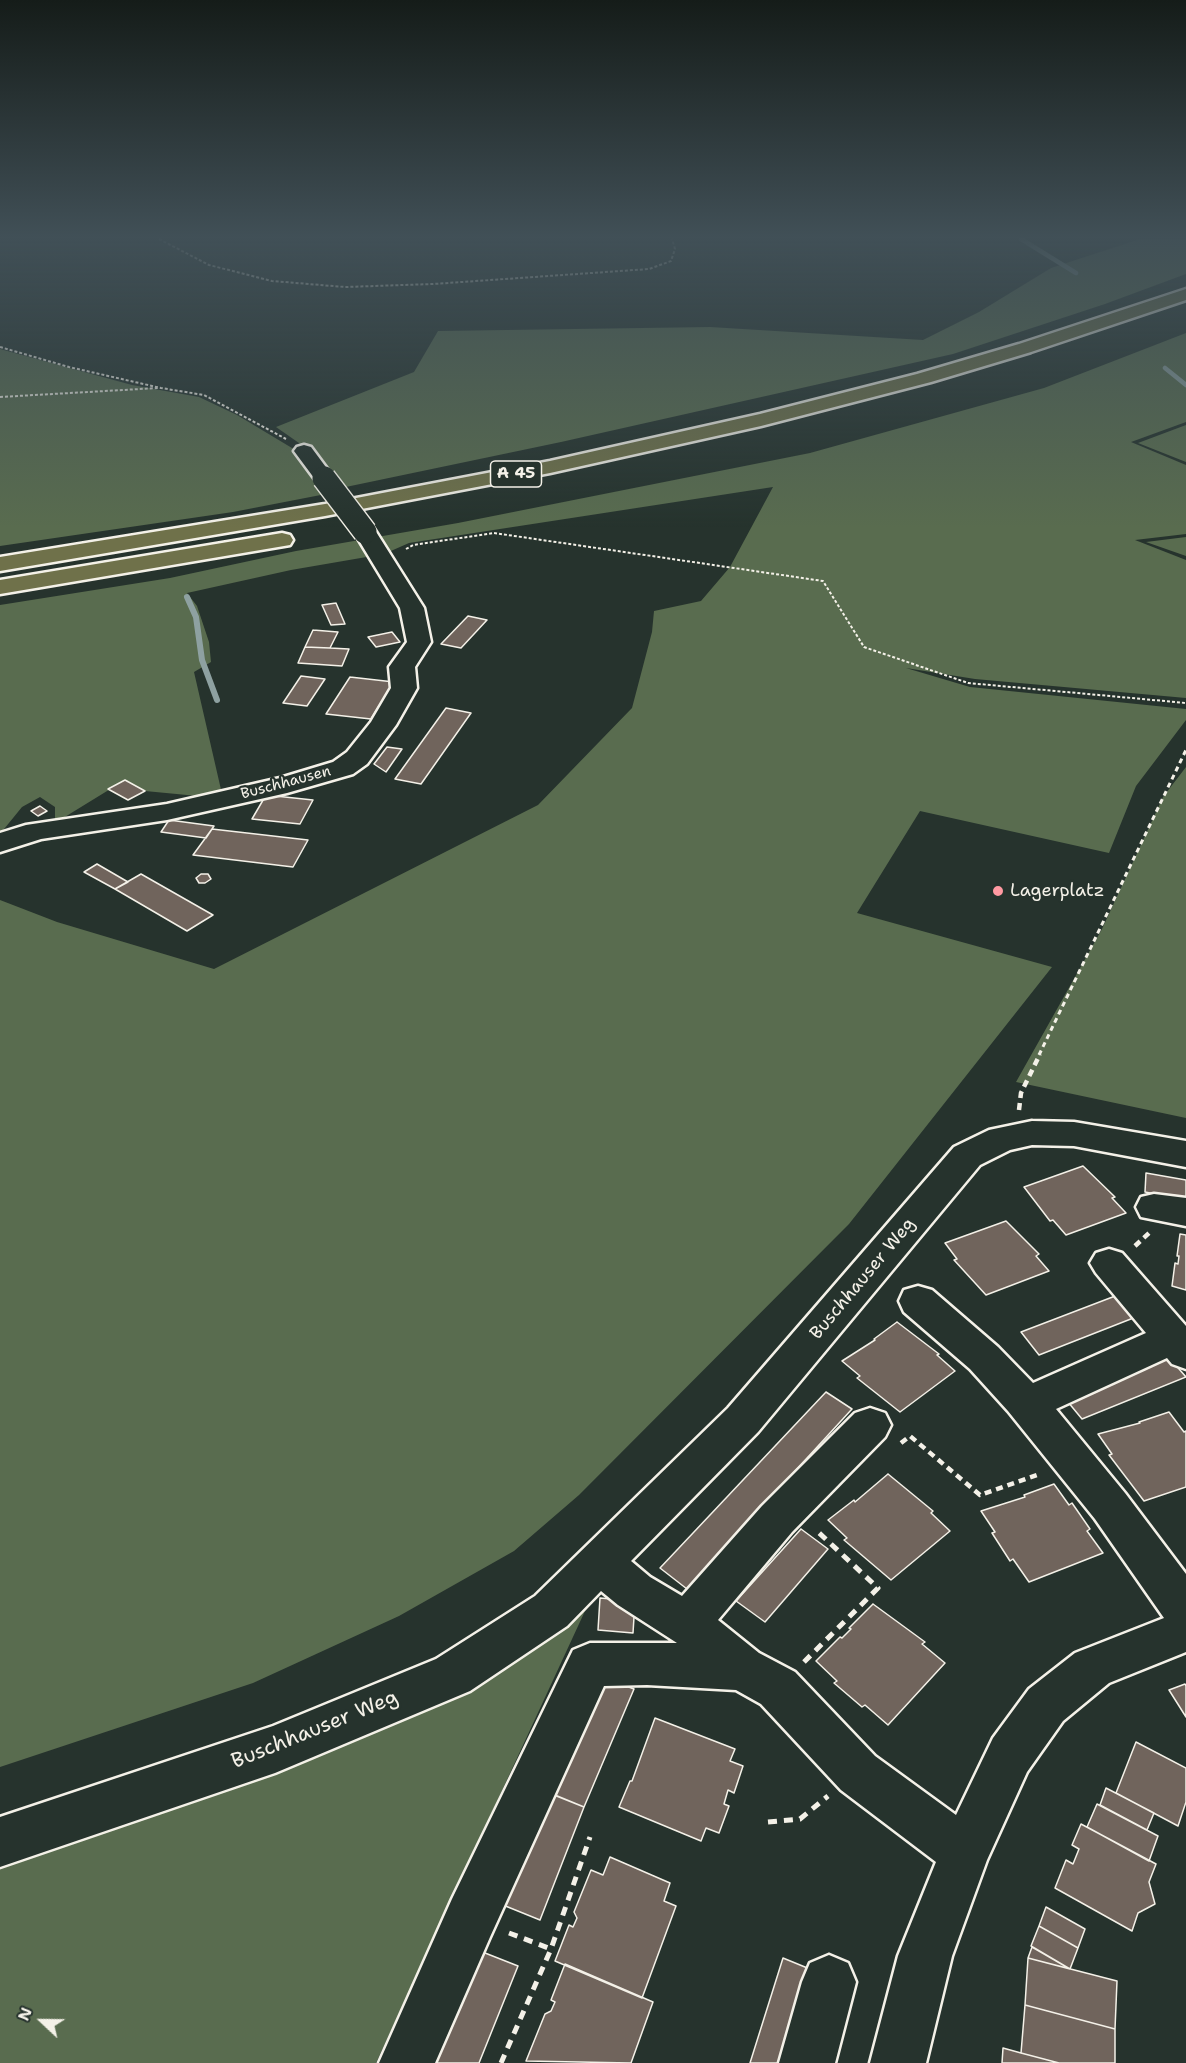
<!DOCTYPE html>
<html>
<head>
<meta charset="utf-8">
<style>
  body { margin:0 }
  #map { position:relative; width:1186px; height:2063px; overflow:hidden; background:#26332d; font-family:"Shantell Sans",sans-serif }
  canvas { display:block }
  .north { position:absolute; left:12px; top:1991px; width:60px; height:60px; -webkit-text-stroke:4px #26332d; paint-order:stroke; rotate:292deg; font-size:16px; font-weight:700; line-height:24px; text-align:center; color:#f4f1e8 }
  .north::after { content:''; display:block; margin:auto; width:21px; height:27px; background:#f4f1e8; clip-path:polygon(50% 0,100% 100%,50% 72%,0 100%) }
</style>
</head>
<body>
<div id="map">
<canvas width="1186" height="2063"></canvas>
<div class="north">N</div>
</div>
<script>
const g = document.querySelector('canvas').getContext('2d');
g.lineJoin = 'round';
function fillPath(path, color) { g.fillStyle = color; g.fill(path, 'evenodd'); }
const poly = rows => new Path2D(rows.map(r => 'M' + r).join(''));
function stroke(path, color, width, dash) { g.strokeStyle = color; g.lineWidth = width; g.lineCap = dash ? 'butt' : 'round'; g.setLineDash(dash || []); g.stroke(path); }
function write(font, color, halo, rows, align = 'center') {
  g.font = font + ' "Shantell Sans",sans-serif'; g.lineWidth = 4.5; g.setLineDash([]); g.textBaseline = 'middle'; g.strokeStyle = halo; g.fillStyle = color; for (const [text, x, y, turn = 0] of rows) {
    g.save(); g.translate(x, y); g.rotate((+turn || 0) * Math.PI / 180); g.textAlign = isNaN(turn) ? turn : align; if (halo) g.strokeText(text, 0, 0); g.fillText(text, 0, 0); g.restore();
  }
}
const green = poly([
  [1140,239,1186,239,1186,274,1105,304,953,354,561,442,341,488,309,450,276,427,414,372,438,331,710,327,923,340,979,312,1051,268],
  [1186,333,1186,422,1131,442,1186,465,1186,534,1135,540,1186,560,1186,698,975,679,906,668,970,687,1186,709,1186,720,1136,786,1109,853,920,811,857,913,1052,967,849,1224,579,1495,514,1551,399,1616,253,1683,0,1767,0,900,57,922,214,969,538,805,632,708,652,632,654,611,701,601,730,567,773,487,409,543,384,554,291,570,187,593,197,606,209,642,211,662,194,672,222,794,208,797,145,791,125,780,55,823,55,807,40,797,22,807,0,834,0,605,170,578,296,551,458,523,810,453,1044,388],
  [0,349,132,385,199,397,237,415,297,451,331,493,233,512,0,546],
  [1186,425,1186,462,1138,443],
  [1186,537,1186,556,1146,542],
  [1186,767,1186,1118,1016,1082,1102,929,1163,797],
  [591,1598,376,2063,0,2063,0,1864]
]);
const streamFar1 = poly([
  [1021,239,1076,273],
  [1165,368,1186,385]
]);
const stream = poly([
  [187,597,196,617,202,660,217,700]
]);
const building = poly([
  [336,603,345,624,331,625,322,605,336,603],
  [468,616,487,620,461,648,441,644,468,616],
  [313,630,338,632,330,648,305,647,313,630],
  [392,632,400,642,376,647,368,637,392,632],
  [305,647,330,648,349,649,342,666,298,663,305,647],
  [301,676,325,679,307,706,283,703,301,676],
  [350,677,394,682,371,719,326,714,350,677],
  [446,708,471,713,421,784,395,779,446,708],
  [387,747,402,749,386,772,374,764,387,747],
  [125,780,145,791,128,800,108,789,125,780],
  [266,795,313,800,300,824,252,819,266,795],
  [40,806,47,811,38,816,31,811,40,806],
  [169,820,214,826,206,838,161,832,169,820],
  [212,829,308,840,293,867,193,855,212,829],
  [97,864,128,882,115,889,84,872,97,864],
  [141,874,213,915,187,931,115,889,141,874],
  [201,874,208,874,211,879,205,883,199,883,196,878,201,874],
  [1083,1166,1115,1197,1112,1198,1126,1213,1066,1235,1053,1220,1050,1221,1024,1187,1083,1166],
  [1146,1173,1186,1180,1186,1200,1145,1192,1146,1173],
  [1006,1221,1039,1254,1036,1256,1049,1271,986,1295,954,1260,957,1259,945,1243,1006,1221],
  [1180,1234,1186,1235,1186,1290,1172,1286,1175,1263,1178,1264,1179,1256,1177,1256,1180,1234],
  [1123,1293,1141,1315,1039,1355,1021,1332,1123,1293],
  [897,1322,939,1354,937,1355,955,1371,900,1412,857,1378,860,1376,842,1361,875,1340,874,1339,897,1322],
  [1166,1354,1186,1377,1082,1419,1063,1396,1166,1354],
  [826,1392,852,1409,687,1589,660,1568,826,1392],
  [1169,1412,1184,1432,1186,1431,1186,1487,1144,1501,1109,1455,1112,1454,1098,1434,1140,1423,1139,1422,1169,1412],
  [888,1474,933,1511,931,1513,950,1531,891,1580,844,1540,847,1538,828,1520,854,1500,855,1502,888,1474],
  [1054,1484,1069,1505,1072,1503,1090,1529,1087,1531,1103,1553,1029,1582,1013,1559,1010,1561,992,1533,995,1532,981,1511,1025,1497,1024,1495,1054,1484],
  [801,1529,828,1549,765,1622,736,1601,801,1529],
  [600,1598,635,1601,633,1633,598,1630,600,1598],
  [873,1604,925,1642,922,1644,945,1663,888,1725,865,1705,862,1707,834,1683,837,1681,816,1661,840,1637,842,1638,851,1629,849,1628,873,1604],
  [600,1676,634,1689,584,1807,550,1793,600,1676],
  [1185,1684,1186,1686,1186,1717,1169,1690,1185,1684],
  [655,1718,735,1749,730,1761,743,1766,734,1793,728,1790,724,1804,729,1806,719,1833,706,1828,701,1841,619,1807,630,1781,632,1781,655,1718],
  [1136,1742,1186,1768,1186,1802,1178,1826,1116,1793,1136,1742],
  [1106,1788,1154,1813,1147,1830,1100,1805,1106,1788],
  [549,1793,584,1807,540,1920,503,1905,549,1793],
  [1097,1804,1158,1836,1149,1861,1087,1827,1097,1804],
  [1081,1824,1156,1864,1149,1882,1155,1904,1138,1913,1132,1931,1055,1888,1066,1860,1073,1864,1079,1849,1072,1845,1081,1824],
  [610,1857,670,1883,664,1901,676,1906,642,1998,555,1961,569,1925,573,1927,577,1918,574,1912,591,1870,603,1875,610,1857],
  [1046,1907,1085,1929,1078,1948,1039,1926,1046,1907],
  [1039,1926,1078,1948,1070,1969,1031,1946,1039,1926],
  [1032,1947,1070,1969,1028,1958,1032,1947],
  [480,1951,518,1966,479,2063,434,2063,480,1951],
  [783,1958,822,1974,796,2063,750,2063,783,1958],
  [1028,1958,1117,1981,1115,2029,1025,2005,1028,1958],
  [565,1964,653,2002,631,2063,526,2061,545,2014,551,2011,555,2002,551,2000,565,1964],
  [1025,2005,1115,2029,1115,2063,1059,2063,1021,2053,1025,2005],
  [1003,2048,1021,2053,1059,2063,1002,2063,1003,2048]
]);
const pathFar3 = poly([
  [159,239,209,265,272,281,345,287,433,284,649,269,671,261,675,249,672,239],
  [0,347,69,367,161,388,204,395,286,439],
  [0,397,158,388],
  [406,549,413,545,494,533,823,581,864,647,968,683,1186,703]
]);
const pathFar2 = poly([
  [1039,1055,1186,750]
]);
const pathFar1 = poly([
  [1019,1110,1021,1093,1040,1054],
  [1135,1246,1149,1233],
  [901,1443,910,1436,980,1495,1040,1474]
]);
const path = poly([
  [804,1662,878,1588,816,1530],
  [768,1822,800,1819,828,1796],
  [509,1933,551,1949],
  [501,2063,551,1949,590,1837]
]);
const minor = poly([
  [304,445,311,447,331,474,334,478,331,482,324,484,317,482,294,451,297,447,304,445],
  [365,525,373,527,424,608,431,642,415,667,417,688,396,725,367,764,353,774,287,793,167,820,41,839,0,852,0,833,26,825,167,804,280,778,333,762,347,752,371,722,391,688,389,667,407,642,400,608,354,532,357,527,365,525],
  [1032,1121,1074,1122,1186,1141,1186,1167,1074,1146,1032,1145,1010,1150,980,1165,758,1432,631,1561,650,1577,682,1596,762,1506,855,1413,870,1408,885,1413,891,1425,885,1437,792,1532,718,1620,759,1653,795,1672,875,1756,956,1815,993,1738,1029,1689,1075,1653,1164,1618,1095,1519,1008,1411,970,1369,904,1312,899,1301,904,1290,918,1286,932,1290,998,1347,1033,1383,1146,1333,1096,1273,1090,1263,1096,1253,1109,1249,1122,1253,1186,1326,1186,1369,1172,1364,1167,1358,1056,1409,1125,1493,1186,1574,1186,1652,1109,1683,1063,1721,1027,1772,987,1860,952,1956,926,2063,870,2063,898,1956,936,1862,841,1790,761,1704,736,1690,647,1685,604,1686,490,1937,435,2063,379,2063,452,1899,573,1650,590,1643,677,1643,618,1605,601,1591,567,1626,470,1691,275,1773,0,1867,0,1817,273,1726,436,1659,535,1596,728,1408,954,1147,989,1130,1032,1121],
  [1154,1194,1186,1198,1186,1226,1141,1217,1136,1207,1141,1197,1154,1194],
  [829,1955,848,1963,856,1982,835,2063,779,2063,802,1982,810,1963,829,1955]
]);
const highway = poly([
  [1186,289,1186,300,1031,352,931,382,761,426,550,473,325,516,0,571,0,557,325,504,550,461,760,414,917,374,1019,344,1186,289],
  [282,533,290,535,293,540,290,545,0,594,0,580,282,533]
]);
const minorBridge = poly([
  [324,478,365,532]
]);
const markers = [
  [998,891,6,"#ff9aa2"]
];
const farStreetnames = [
  ["Buschhausen",286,783,-15]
];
const shields = [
  [516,474,51]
];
const shieldNames = [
  ["A 45",516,474]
];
const poiNames = [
  ["Lagerplatz",1010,891]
];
const streetNames = [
  ["Buschhauser Weg",863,1279,-50]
];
const nearStreetnames = [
  ["Buschhauser Weg",315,1730,-22]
];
fillPath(green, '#596c4f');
stroke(streamFar1, '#8ea1a1', 4.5);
stroke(stream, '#8ea1a1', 6);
fillPath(building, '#70645c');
stroke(building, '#f4f1e8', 1.5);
stroke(minor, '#f4f1e8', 5);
stroke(highway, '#f4f1e8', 5);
stroke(pathFar3, '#f4f1e8', 2, [3, 2]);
stroke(pathFar2, '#f4f1e8', 3, [5, 4]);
stroke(pathFar1, '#f4f1e8', 4.5, [7, 5]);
stroke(path, '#f4f1e8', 5, [9, 7]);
fillPath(minor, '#26332d');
fillPath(highway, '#6f714a');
stroke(minorBridge, '#f4f1e8', 26, []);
stroke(minorBridge, '#26332d', 23);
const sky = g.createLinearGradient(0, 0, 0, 528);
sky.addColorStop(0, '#151c19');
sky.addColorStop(0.45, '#415057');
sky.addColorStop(1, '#41505700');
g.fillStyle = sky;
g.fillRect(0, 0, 1186, 528);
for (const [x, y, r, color] of markers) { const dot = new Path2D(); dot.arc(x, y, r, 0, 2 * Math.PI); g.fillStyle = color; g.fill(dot); stroke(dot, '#26332d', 2); }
write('15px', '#f4f1e8', '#26332d', farStreetnames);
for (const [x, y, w] of shields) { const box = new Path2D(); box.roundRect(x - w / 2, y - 13, w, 26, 4.5); g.fillStyle = '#26332d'; g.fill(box); stroke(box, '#f4f1e8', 1.5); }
write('bold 16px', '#f4f1e8', null, shieldNames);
write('18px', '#f4f1e8', '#26332d', poiNames, 'left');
write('18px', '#f4f1e8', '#26332d', streetNames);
write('21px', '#f4f1e8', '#26332d', nearStreetnames);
</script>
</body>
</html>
